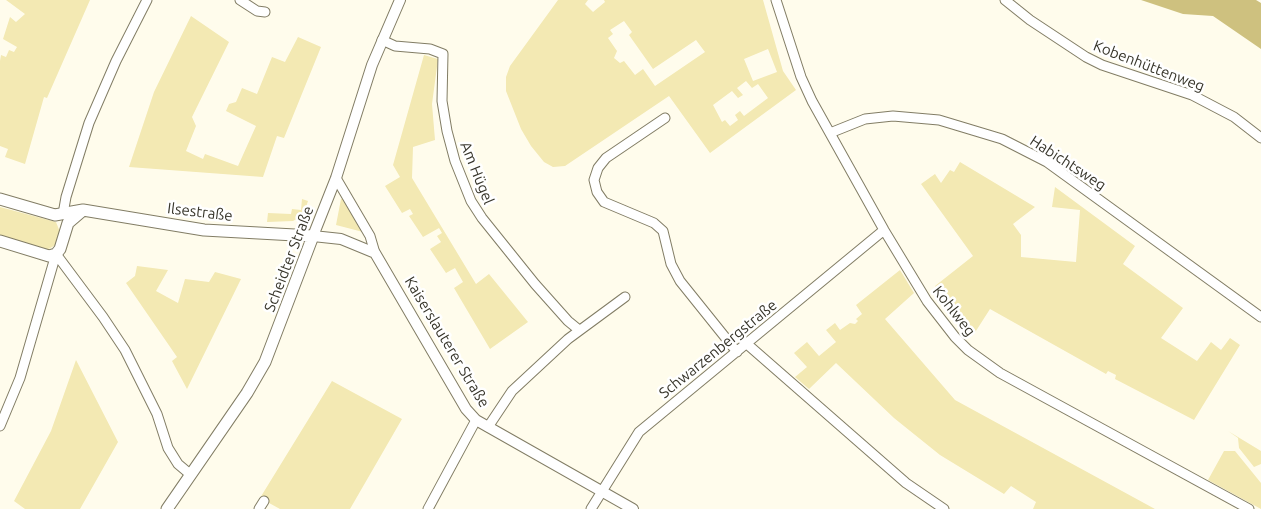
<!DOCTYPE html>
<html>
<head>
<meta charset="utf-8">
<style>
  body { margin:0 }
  canvas { display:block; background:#fffcec }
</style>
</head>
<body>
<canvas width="1261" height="509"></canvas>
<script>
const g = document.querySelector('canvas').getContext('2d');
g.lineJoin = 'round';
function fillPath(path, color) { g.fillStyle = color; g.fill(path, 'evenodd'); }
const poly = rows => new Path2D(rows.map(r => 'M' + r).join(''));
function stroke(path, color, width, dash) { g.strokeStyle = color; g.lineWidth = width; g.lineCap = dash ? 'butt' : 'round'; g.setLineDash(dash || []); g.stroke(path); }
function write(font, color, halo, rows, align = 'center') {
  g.font = font + ' Ubuntu,sans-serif'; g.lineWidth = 5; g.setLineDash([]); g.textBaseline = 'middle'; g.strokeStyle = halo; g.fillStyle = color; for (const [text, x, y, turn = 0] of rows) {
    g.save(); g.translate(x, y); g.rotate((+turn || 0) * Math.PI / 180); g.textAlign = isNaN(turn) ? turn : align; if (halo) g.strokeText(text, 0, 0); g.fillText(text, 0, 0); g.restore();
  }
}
const green = poly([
  [6,0,90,0,47,98,44,97,25,164,5,157,8,149,0,146,0,61,1,55,6,57,9,50,14,52,17,47,3,39,10,17,16,22,25,14],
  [558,0,588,0,585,4,593,12,605,2,604,0,763,0,783,71,796,90,710,153,669,96,565,166,553,167,544,162,531,146,521,129,506,91,506,77,510,66],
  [624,21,632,32,629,35,653,69,696,40,705,52,655,86,643,69,635,75,624,61,620,63,614,58,617,51,608,38,613,34,610,30],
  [768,49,777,72,753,81,744,59],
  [746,81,752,88,758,84,768,98,744,116,740,111,735,115,738,120,730,126,725,120,722,122,713,105,732,91,738,98,743,95,737,88],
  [191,16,229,42,192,117,196,126,186,151,203,159,205,154,238,166,256,126,226,111,229,104,236,102,242,88,257,94,272,57,285,62,298,37,321,47,284,138,277,136,263,177,129,167,154,92],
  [424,55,438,59,432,104,435,140,413,147,412,178,476,284,489,274,528,322,490,349,454,288,463,282,455,268,446,273,430,249,441,242,437,236,442,233,439,228,423,237,409,216,413,214,410,209,402,213,385,186,400,177,393,165],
  [960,162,1035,207,1013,224,1021,235,1021,257,1076,262,1080,210,1052,207,1055,187,1135,246,1123,264,1183,308,1161,338,1197,361,1211,342,1221,350,1230,338,1240,345,1194,420,1115,379,1116,375,1108,371,1106,374,990,309,974,334,956,316,935,286,973,256,921,184,935,174,941,183,950,170,954,172],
  [302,199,308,201,306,207,300,217,293,221,267,222,268,213,291,214,292,209,301,210],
  [341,199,343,199,363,232,336,225],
  [0,207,56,222,60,232,57,244,47,250,0,236],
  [137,266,168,270,156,291,178,303,185,279,209,282,215,272,241,279,187,389,172,361,177,357,126,283,135,276],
  [900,270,914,293,885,319,955,400,1155,509,1033,509,1036,502,1011,486,1004,494,940,455,894,418,836,363,809,389,795,377,807,367,794,353,807,342,819,356,836,342,826,330,835,323,840,330,850,323,855,324,858,321,856,319,862,314,856,305],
  [76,360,118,442,80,509,25,509,14,501,51,431],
  [332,381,402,419,350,509,280,509,260,498],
  [1228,431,1261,451,1261,464,1254,467,1239,448,1238,438],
  [1224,451,1235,451,1261,483,1261,509,1208,480]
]);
const forest = poly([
  [1141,0,1256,0,1261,3,1261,49,1213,16,1183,14]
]);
const minor = poly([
  [240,0,257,11,265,12],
  [776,0,801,77,812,101,884,230,927,301,955,337,968,350,1000,373,1249,509],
  [1005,0,1030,20,1086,57,1102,65,1192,95,1234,117,1261,138],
  [382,40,395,46,430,49,443,54,442,101,447,131,455,161,471,201,482,218,535,284,568,321,579,330],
  [665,118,606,158,598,168,594,180,597,192,604,202,654,223,663,231,671,264,680,281,737,352],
  [830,133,865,119,893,116,939,120,1002,139,1047,162,1261,317],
  [336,178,370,236,375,253],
  [63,214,66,197,89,123,116,61,147,0],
  [56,254,103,317,125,350,157,414,168,448,178,464,191,475],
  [747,344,906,483,944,509],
  [0,426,20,378,56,254],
  [488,427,512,391,568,339,625,297],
  [259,509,264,501],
  [428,509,476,420],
  [591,509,639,432,884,230]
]);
const tertiary = poly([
  [400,0,372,65,336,178,313,236,341,239,375,253,466,409,476,420,633,509]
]);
const secondary = poly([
  [0,199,55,215,83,210,204,230,313,236,265,362,247,393,167,509],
  [0,241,49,256,56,254,60,249,68,223,82,211]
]);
const streetNames = [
  ["Kobenhüttenweg",1149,66,21],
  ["Habichtsweg",1068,163,33],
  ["Am Hügel",477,173,68],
  ["Ilsestraße",200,212,7],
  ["Scheidter Straße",289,259,-69],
  ["Kohlweg",954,311,52],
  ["Kaiserslauterer Straße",447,342,59],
  ["Schwarzenbergstraße",718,349,-39]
];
fillPath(green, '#f3e9b3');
fillPath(forest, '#cec17f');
stroke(minor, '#827d65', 11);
stroke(tertiary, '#827d65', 12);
stroke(secondary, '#827d65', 13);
stroke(minor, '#fff', 9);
stroke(tertiary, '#fff', 10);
stroke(secondary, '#fff', 11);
write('15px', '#37352a', '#fff', streetNames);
</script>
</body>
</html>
